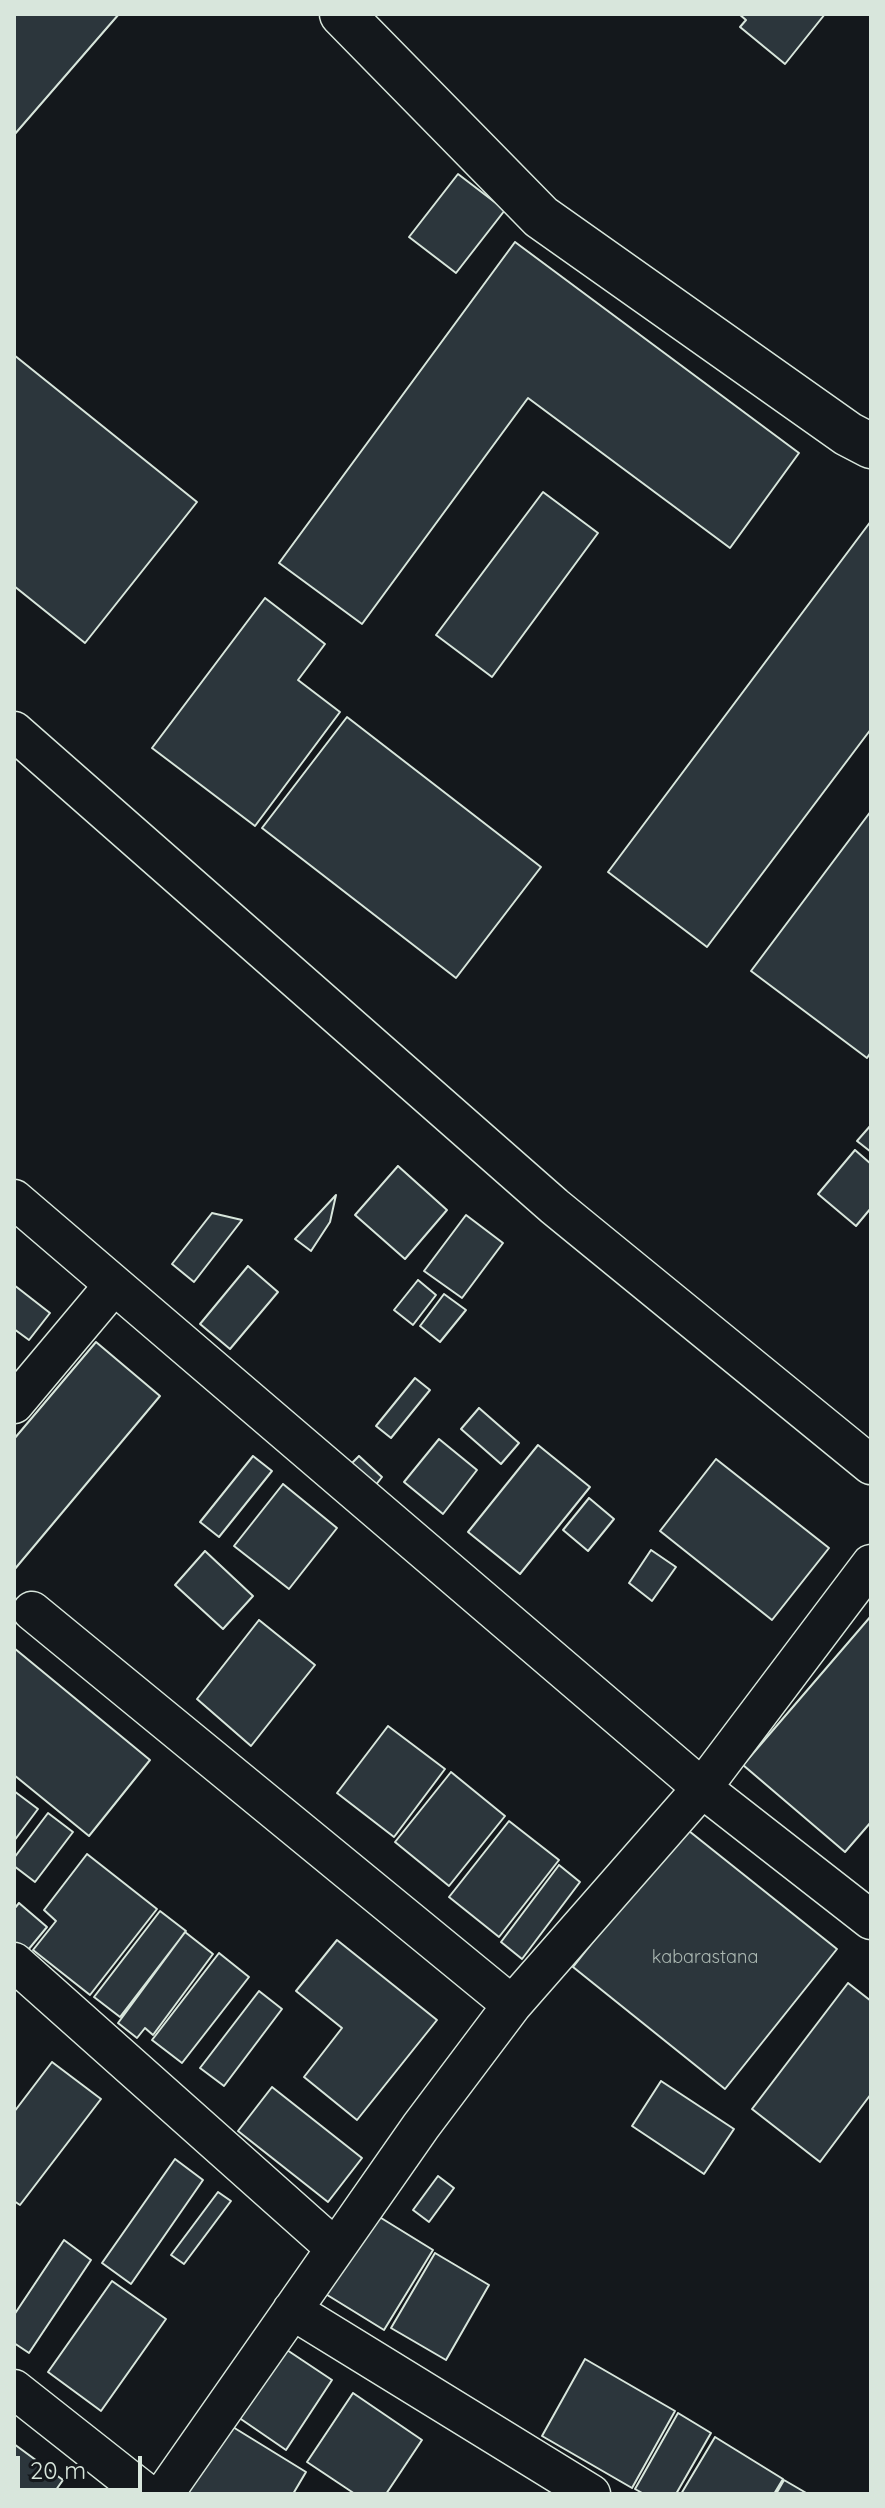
<!DOCTYPE html>
<html>
<head>
<meta charset="utf-8">
<style>
  body { margin:0 }
  #map { position:relative; width:885px; height:2508px; overflow:hidden; background:#14181c; font-family:Quicksand,sans-serif }
  canvas { display:block }
  .frame { position:absolute; inset:0; border:16px solid #d8e6dc; pointer-events:none }
  .scale { position:absolute; left:16px; top:2456px; width:126px; height:36px; box-sizing:border-box; border:4px solid #d8e6dc; border-top:0; padding-left:10px; font-size:24px; line-height:28px; white-space:nowrap; color:#d8e6dc; -webkit-text-stroke:6px #14181c; paint-order:stroke }
</style>
</head>
<body>
<div id="map">
<canvas width="885" height="2508"></canvas>
<div class="frame"></div>
<div class="scale">20 m</div>
</div>
<script>
const g = document.querySelector('canvas').getContext('2d');
g.lineJoin = 'round';
function fillPath(path, color) { g.fillStyle = color; g.fill(path, 'evenodd'); }
const poly = rows => new Path2D(rows.map(r => 'M' + r).join(''));
function stroke(path, color, width, dash) { g.strokeStyle = color; g.lineWidth = width; g.lineCap = dash ? 'butt' : 'round'; g.setLineDash(dash || []); g.stroke(path); }
function write(font, color, halo, rows, align = 'center') {
  g.font = font + ' Quicksand,sans-serif'; g.lineWidth = 6; g.setLineDash([]); g.textBaseline = 'middle'; g.strokeStyle = halo; g.fillStyle = color; for (const [text, x, y, turn = 0] of rows) {
    g.save(); g.translate(x, y); g.rotate((+turn || 0) * Math.PI / 180); g.textAlign = isNaN(turn) ? turn : align; if (halo) g.strokeText(text, 0, 0); g.fillText(text, 0, 0); g.restore();
  }
}
const building = poly([
  [14,14,119,14,14,135,14,14],
  [739,14,825,14,785,64,740,27,746,20,739,14],
  [458,174,505,210,456,273,409,237,458,174],
  [515,242,799,453,730,548,528,398,362,624,279,563,515,242],
  [14,355,197,502,85,643,14,586,14,355],
  [543,492,598,533,492,677,436,635,543,492],
  [871,521,871,729,707,947,608,872,871,521],
  [265,598,325,644,298,680,340,712,255,826,152,748,265,598],
  [347,717,541,867,456,978,262,828,347,717],
  [871,811,871,1052,867,1058,751,971,871,811],
  [871,1125,871,1152,857,1141,871,1125],
  [855,1150,871,1164,871,1208,856,1226,818,1194,855,1150],
  [398,1166,447,1210,405,1259,355,1215,398,1166],
  [336,1195,330,1222,311,1251,295,1239,336,1195],
  [212,1213,242,1220,194,1282,172,1264,212,1213],
  [466,1215,503,1243,462,1298,424,1271,466,1215],
  [248,1266,278,1292,230,1349,200,1324,248,1266],
  [418,1280,436,1295,413,1325,394,1310,418,1280],
  [14,1285,50,1313,29,1340,14,1329,14,1285],
  [444,1294,466,1310,440,1342,420,1326,444,1294],
  [96,1342,160,1396,14,1570,14,1439,96,1342],
  [415,1378,430,1390,391,1438,376,1426,415,1378],
  [479,1408,519,1443,501,1464,461,1429,479,1408],
  [439,1439,477,1470,443,1514,404,1482,439,1439],
  [538,1445,590,1487,520,1574,468,1532,538,1445],
  [253,1456,272,1471,219,1537,200,1522,253,1456],
  [359,1456,382,1477,375,1486,351,1464,359,1456],
  [716,1459,829,1548,772,1620,660,1531,716,1459],
  [283,1484,337,1528,289,1589,234,1546,283,1484],
  [589,1498,614,1519,588,1551,563,1530,589,1498],
  [651,1550,676,1567,652,1601,629,1583,651,1550],
  [205,1551,253,1596,223,1629,175,1585,205,1551],
  [871,1616,871,1822,845,1852,743,1765,871,1616],
  [259,1620,315,1665,251,1746,197,1699,259,1620],
  [14,1648,150,1760,89,1836,14,1775,14,1648],
  [388,1726,445,1769,394,1837,337,1793,388,1726],
  [451,1772,505,1816,449,1886,395,1842,451,1772],
  [14,1791,38,1809,14,1841,14,1791],
  [48,1813,73,1832,35,1882,14,1866,14,1858,48,1813],
  [509,1821,559,1860,499,1937,449,1897,509,1821],
  [684,1827,837,1949,725,2089,573,1967,684,1827],
  [87,1854,157,1909,90,1995,33,1950,56,1921,44,1910,87,1854],
  [559,1865,580,1882,522,1959,501,1942,559,1865],
  [19,1903,47,1927,28,1950,24,1946,19,1952,14,1949,14,1909,19,1903],
  [160,1911,186,1931,120,2017,94,1997,160,1911],
  [185,1932,213,1954,153,2035,145,2028,137,2038,118,2023,185,1932],
  [337,1940,437,2020,357,2120,304,2077,342,2028,296,1991,337,1940],
  [219,1953,249,1977,182,2063,152,2040,219,1953],
  [848,1983,871,2001,871,2094,820,2162,752,2109,848,1983],
  [259,1991,282,2009,224,2086,200,2068,259,1991],
  [52,2062,101,2099,20,2205,14,2201,14,2112,52,2062],
  [661,2081,734,2129,704,2174,632,2126,661,2081],
  [272,2087,362,2158,328,2202,238,2131,272,2087],
  [175,2159,203,2180,131,2284,102,2263,175,2159],
  [438,2176,454,2188,429,2222,413,2210,438,2176],
  [218,2192,231,2201,184,2264,171,2255,218,2192],
  [373,2213,433,2250,384,2330,324,2293,373,2213],
  [64,2240,91,2260,29,2353,14,2343,14,2315,64,2240],
  [435,2253,489,2285,446,2360,391,2328,435,2253],
  [112,2281,166,2319,101,2411,48,2372,112,2281],
  [281,2346,332,2380,286,2450,235,2415,281,2346],
  [585,2359,675,2411,632,2488,542,2436,585,2359],
  [353,2393,422,2440,386,2494,355,2494,307,2462,353,2393],
  [678,2413,711,2433,676,2494,644,2494,635,2489,678,2413],
  [228,2424,306,2472,293,2494,185,2494,228,2424],
  [715,2437,783,2479,774,2494,681,2494,715,2437],
  [14,2444,63,2480,53,2494,14,2494,14,2444],
  [784,2480,808,2494,776,2494,784,2480]
]);
const minor = poly([
  [14,731,554,1206,871,1465],
  [14,1199,702,1788,871,1920],
  [14,1404,113,1286],
  [32,1611,512,2005],
  [14,1962,335,2248],
  [292,2310,591,2494],
  [14,2389,147,2494],
  [164,2494,421,2126,512,2005,702,1788,871,1564]
]);
const tertiary = poly([
  [342,14,541,217,848,434,871,446]
]);
const numberNames = [
  ["kabarastana",705,1958]
];
fillPath(building, '#2c363c');
stroke(building, '#d8e6dc', 2);
stroke(minor, '#d8e6dc', 41);
stroke(tertiary, '#d8e6dc', 47);
stroke(minor, '#14181c', 38);
stroke(tertiary, '#14181c', 44);
write('18px', '#adbab4', null, numberNames);
</script>
</body>
</html>
